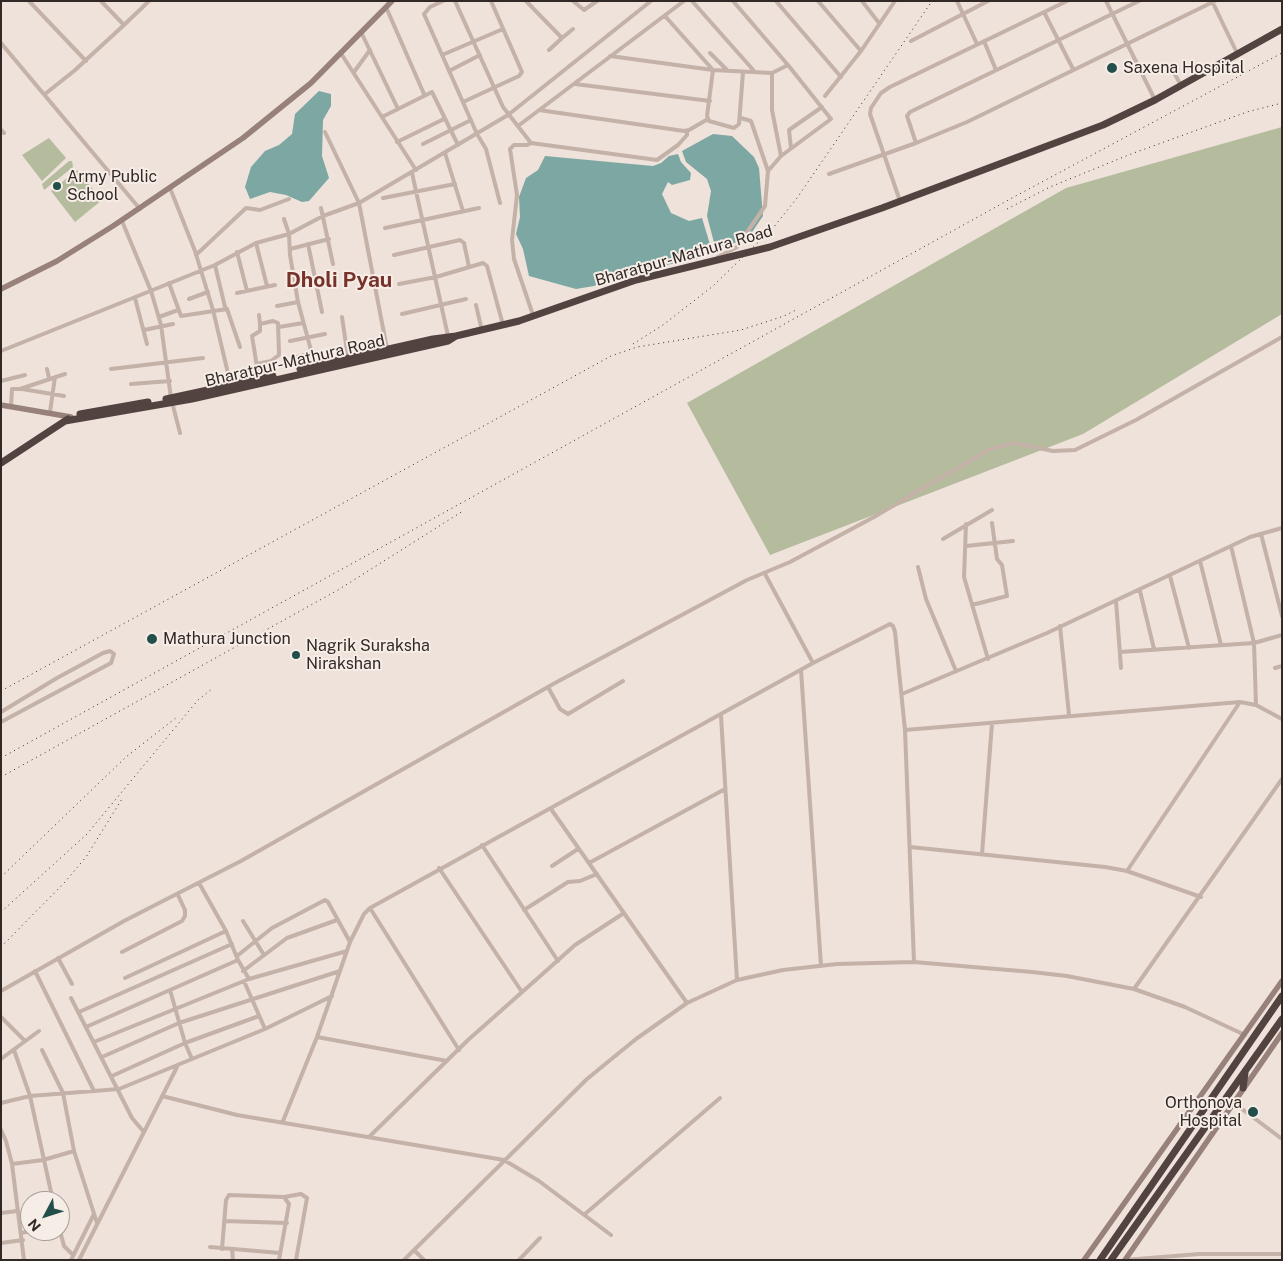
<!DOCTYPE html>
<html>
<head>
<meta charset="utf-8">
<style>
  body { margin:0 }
  #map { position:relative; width:1283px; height:1261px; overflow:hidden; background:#eee2db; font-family:"Public Sans",sans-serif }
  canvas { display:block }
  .frame { position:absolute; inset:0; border:2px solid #322927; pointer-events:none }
  .north { position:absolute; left:20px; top:1191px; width:50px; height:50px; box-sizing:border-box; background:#f6ede6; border:1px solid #a89f9a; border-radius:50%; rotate:230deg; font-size:14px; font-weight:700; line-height:20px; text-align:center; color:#322927 }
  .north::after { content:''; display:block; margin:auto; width:18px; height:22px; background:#224e4b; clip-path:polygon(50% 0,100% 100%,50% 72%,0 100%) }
</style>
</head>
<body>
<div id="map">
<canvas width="1283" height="1261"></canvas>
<div class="frame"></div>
<div class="north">N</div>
</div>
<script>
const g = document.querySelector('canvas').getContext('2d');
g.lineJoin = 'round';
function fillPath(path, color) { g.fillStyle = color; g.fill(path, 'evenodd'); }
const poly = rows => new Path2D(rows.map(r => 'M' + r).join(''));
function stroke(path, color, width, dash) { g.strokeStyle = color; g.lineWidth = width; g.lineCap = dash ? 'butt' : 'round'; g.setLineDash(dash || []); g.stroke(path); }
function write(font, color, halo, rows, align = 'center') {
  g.font = font + ' "Public Sans",sans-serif'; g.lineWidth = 4; g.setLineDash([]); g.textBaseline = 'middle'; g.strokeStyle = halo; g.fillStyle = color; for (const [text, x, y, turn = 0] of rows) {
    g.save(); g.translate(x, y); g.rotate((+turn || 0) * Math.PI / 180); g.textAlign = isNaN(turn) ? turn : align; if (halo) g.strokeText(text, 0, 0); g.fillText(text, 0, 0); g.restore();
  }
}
const green = poly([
  [1282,127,1282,314,1083,434,770,555,687,403,1066,188],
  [49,138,66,158,42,181,22,155],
  [69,161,72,161,73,167,44,190,42,184],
  [77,170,102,200,75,222,51,191]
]);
const water = poly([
  [319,91,331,94,331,106,323,120,322,156,329,178,309,201,302,202,286,195,270,192,250,199,245,187,251,167,265,151,279,145,292,134,295,114],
  [713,134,732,136,754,157,759,168,763,216,748,238,716,250,707,216,711,191,707,179,686,162,682,151],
  [678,154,681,162,691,173,690,180,672,185,668,182,662,194,671,213,689,221,702,218,712,251,700,258,628,273,594,286,576,289,529,276,523,249,516,234,520,217,519,197,526,178,538,170,545,156,653,166,661,163,669,156]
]);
const street = poly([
  [29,1,86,61],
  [101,1,124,25,149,1],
  [443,1,430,7,424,14,477,134,486,149,500,203],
  [455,1,503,107,531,143,657,160,678,145,687,135,687,131],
  [526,1,562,38,549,50],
  [573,1,584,10,597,1],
  [692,1,755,72],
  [733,1,788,65,831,119,781,156,768,171],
  [776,1,841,77],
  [818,1,861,51],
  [862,1,879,23],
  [957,1,977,44],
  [1106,1,1155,100],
  [1212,1,1238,55],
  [386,7,424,94],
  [1044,12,1073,69],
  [665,16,713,70,707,116,709,121,734,128,739,124,743,72],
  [362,34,398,109],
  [562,38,573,29],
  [911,41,988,1],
  [984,41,996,70],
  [1,43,140,209],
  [710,53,727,70],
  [342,55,416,170],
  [442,55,503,29],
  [610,56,713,70,772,73,788,65],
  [1170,66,1181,85],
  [449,71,480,55],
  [354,72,370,50],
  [772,73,772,110,781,156],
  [575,84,710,101],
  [45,94,74,71,124,25],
  [825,96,861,51,895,1],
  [463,102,519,76,522,72,491,1],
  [539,110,684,131,689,130,708,119],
  [382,117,432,92,458,145],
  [518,126,684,1],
  [1,130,4,133],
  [325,132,359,203,387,349],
  [397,142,444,119],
  [531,143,527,145,514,145,510,149,517,195,512,240,514,259,533,315],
  [916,143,907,116,910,112,1139,1],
  [423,144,471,120],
  [791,148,789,130,822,107],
  [445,153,463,211],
  [412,173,448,336],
  [829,174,916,143,967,122,1215,1],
  [170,188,195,251,213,310,231,386],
  [383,198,455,184],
  [900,201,870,114,871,108,881,93,890,87,1067,1],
  [321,208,333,264],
  [284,219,289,234,290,255,298,302,315,365],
  [122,221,151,291,161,325,171,398],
  [385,228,479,208],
  [256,243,267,286],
  [308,244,322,312],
  [290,249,329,239],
  [237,252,247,291],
  [196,255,246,208,260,210,289,199],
  [394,255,460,240,464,243,469,267],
  [718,257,737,247,765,206,768,171,751,121,741,118],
  [215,265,225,307],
  [169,283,181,316,227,309,240,347],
  [399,284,436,277,483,263,487,266,503,325],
  [237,293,275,285],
  [135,298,147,344],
  [189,299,208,292],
  [476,305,482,331],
  [277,306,298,302],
  [402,314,466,299],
  [159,317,178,310],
  [342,317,348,358],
  [279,327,303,323],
  [144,330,173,324],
  [290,341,325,334],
  [1,351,215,265,256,243,289,234,323,216,359,203,508,115,651,1],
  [293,358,312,353],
  [257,364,271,361,279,355,278,323,273,321,260,324,259,315],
  [47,369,49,378],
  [111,369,203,358],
  [259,379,252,336,260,331,260,324],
  [1,381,25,375],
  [131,384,170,381],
  [22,389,64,396],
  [172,402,180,433],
  [11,406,12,389,20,389,65,374],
  [50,412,55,377],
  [966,524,964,577,988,659],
  [1261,534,1282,616],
  [943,539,992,510],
  [966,546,1013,541],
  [1231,546,1254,643,1256,705],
  [1200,561,1221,645],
  [918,567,926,599,956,671],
  [765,574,813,663],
  [1170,576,1189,648],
  [1140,591,1154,649],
  [1116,601,1121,668],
  [972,605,1007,596,1002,565,997,559,992,523],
  [1060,626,1069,715],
  [1120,652,1254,643,1282,635],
  [1275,668,1282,666],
  [801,670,821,966],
  [548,687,560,709,568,714,623,681],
  [902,694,1047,633,1250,537,1282,528],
  [1,712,57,678,103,653,110,651,114,654,111,663,1,722],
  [721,716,737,980],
  [905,730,1240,702,1256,705,1282,719],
  [551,809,687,1003],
  [482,845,558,961],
  [910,847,1105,867,1127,871,1201,897],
  [982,854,992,723],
  [589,863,725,789],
  [552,866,578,849],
  [439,868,522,992],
  [1127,871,1240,702],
  [199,883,226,931,238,960,249,979],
  [370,908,459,1050],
  [524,910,568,882,580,881,597,874],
  [243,921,264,955],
  [122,952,182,921,185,916,185,910,178,895],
  [237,956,272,928,325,900,328,902,350,942],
  [58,958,72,984],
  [35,971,94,1091],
  [243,971,287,938,337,920],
  [125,978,226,931],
  [244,981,265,1029],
  [1134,989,1282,779],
  [170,990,185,1043,192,1059],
  [1,991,124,921,241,861,555,683,747,580,790,562,874,517,990,449,1014,443,1053,451,1075,450,1136,420,1282,337],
  [71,998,132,1118,143,1131],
  [79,1012,232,944],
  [1,1017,25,1041],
  [86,1027,238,960],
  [317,1037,447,1061],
  [94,1042,249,979,347,951],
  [14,1050,30,1096,53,1201],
  [42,1050,63,1093,74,1151,97,1223],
  [102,1057,179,1023,340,971],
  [1,1059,39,1031],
  [112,1076,185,1043,259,1016],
  [162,1096,237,1115,504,1160,539,1181,611,1235],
  [1,1103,30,1096,119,1089,265,1029,332,996],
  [1234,1103,1282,1139],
  [283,1121,317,1037,350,942,364,914,370,908,813,663,890,624,893,626,895,632,905,730,914,962],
  [1,1130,6,1141,12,1164,24,1260],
  [369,1137,468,1040,547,970,575,945,624,913],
  [12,1164,43,1160,74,1151],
  [284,1197,301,1194,307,1198,296,1260],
  [1,1213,17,1211],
  [585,1214,720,1098],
  [224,1221,287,1223],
  [60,1231,64,1246,73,1255],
  [21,1233,31,1231],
  [1,1243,23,1240],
  [210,1247,280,1253],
  [222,1249,226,1200,229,1195,284,1197,289,1204,279,1260],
  [232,1249,233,1260],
  [414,1250,424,1260],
  [71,1260,94,1214],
  [79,1260,177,1067],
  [404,1260,587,1079,636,1039,687,1003,737,980,783,970,837,964,914,962,1032,972,1067,976,1134,989,1185,1007,1245,1035],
  [519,1260,540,1238],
  [1125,1260,1199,1254,1282,1254]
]);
const secondary = poly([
  [1,289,57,261,113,226,243,138,311,83,392,1],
  [1,405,71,417],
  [1084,1260,1282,981],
  [1125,1260,1282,1033]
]);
const highway = poly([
  [300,369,433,339,456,336],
  [166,399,273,376],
  [80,414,148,402],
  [65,421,192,399,448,341,456,336,519,321,636,280,770,247,882,208,1103,125,1155,100,1282,29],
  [1,463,68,419],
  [1243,1088,1245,1073],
  [1100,1260,1282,996],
  [1111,1260,1282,1019]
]);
const rail = poly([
  [1007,209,1050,187,1131,154,1247,112,1282,103],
  [633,344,663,325,713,286,773,228,797,198,932,1],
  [1,691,611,356,637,347,741,330,784,316,796,310],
  [1,758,1012,198,1282,53],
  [1,777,338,590,463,511],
  [1,877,126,757,177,717],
  [1,912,87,834,198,700,213,688],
  [1,947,65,882,86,857,122,799]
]);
const markers = [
  [1112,68,6,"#224e4b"],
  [57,186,5,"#224e4b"],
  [152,639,6,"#224e4b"],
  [296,655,5,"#224e4b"],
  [1253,1112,6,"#224e4b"]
];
const poiNames = [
  ["Saxena Hospital",1123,68],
  ["Army Public",67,177],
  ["School",67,195],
  ["Mathura Junction",163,639],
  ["Nagrik Suraksha",306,646],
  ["Nirakshan",306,664],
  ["Orthonova",1242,1103,"right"],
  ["Hospital",1242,1121,"right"]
];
const streetNames = [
  ["Bharatpur-Mathura Road",684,256,-16],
  ["Bharatpur-Mathura Road",295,361,-13]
];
const districtNames = [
  ["Dholi Pyau",339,281]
];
fillPath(green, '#b5bb9d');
fillPath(water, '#7da7a3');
stroke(street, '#c4b1a8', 4);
stroke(secondary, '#97817a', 5.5);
stroke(highway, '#524340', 7);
stroke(rail, '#322927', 1, [1, 4]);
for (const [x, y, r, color] of markers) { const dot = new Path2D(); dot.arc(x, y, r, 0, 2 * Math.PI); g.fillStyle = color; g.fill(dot); stroke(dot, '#f6ede6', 2); }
write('16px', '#322927', '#f6ede6', poiNames, 'left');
write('16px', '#322927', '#f6ede6', streetNames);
write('bold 21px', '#77322b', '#f6ede6', districtNames);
</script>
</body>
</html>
